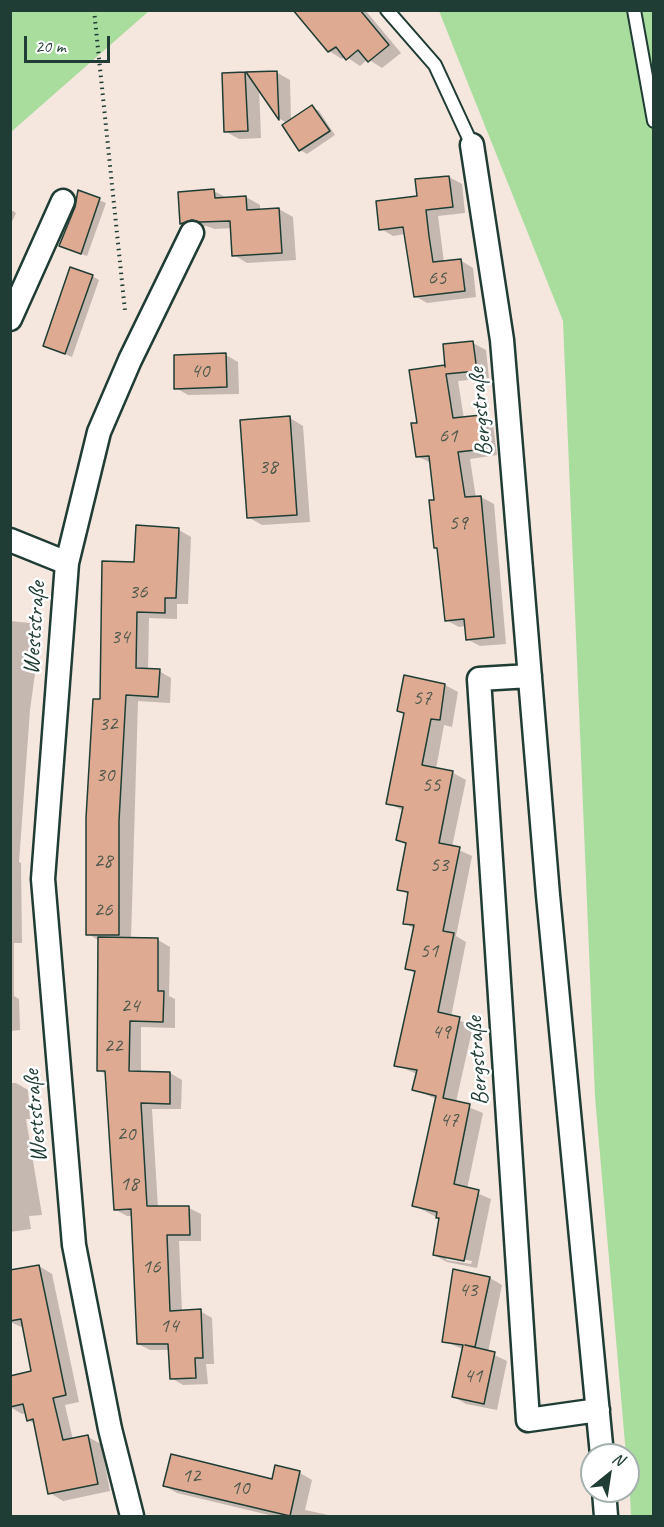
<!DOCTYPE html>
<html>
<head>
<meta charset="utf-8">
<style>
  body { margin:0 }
  #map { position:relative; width:664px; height:1527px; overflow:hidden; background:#f5e6de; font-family:Caveat,sans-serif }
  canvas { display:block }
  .frame { position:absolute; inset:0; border:12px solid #1f3d34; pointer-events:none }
  .north { position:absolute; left:580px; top:1443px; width:60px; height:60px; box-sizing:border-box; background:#fff; border:2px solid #a5b1ae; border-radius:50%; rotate:30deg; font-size:16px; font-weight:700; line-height:24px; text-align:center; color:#1f3d34 }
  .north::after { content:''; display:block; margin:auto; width:21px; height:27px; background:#1f3d34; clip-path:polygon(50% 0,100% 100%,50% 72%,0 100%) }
  .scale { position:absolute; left:24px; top:36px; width:86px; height:27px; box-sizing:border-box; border:3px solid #1f3d34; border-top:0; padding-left:8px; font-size:18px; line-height:21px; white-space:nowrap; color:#1f3d34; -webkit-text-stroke:4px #fff; paint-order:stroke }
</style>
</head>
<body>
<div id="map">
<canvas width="664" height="1527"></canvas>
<div class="frame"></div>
<div class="north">N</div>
<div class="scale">20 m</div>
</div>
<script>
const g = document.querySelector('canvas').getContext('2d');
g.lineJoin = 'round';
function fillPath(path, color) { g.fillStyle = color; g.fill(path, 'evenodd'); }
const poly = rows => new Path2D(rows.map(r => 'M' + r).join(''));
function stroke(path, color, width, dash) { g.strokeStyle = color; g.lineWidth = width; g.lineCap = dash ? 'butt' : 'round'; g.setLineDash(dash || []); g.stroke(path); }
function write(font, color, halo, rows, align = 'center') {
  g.font = font + ' Caveat,sans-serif'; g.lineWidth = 5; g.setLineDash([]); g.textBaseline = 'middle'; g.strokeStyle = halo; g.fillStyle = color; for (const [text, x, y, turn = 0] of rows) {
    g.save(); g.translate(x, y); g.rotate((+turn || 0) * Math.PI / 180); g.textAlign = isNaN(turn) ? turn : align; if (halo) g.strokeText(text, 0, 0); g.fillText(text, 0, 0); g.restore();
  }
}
const green = poly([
  [11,10,149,10,149,11,11,132],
  [439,11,653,11,653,1516,631,1516,628,1455,626,1455,595,1097,563,321]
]);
const shadow = poly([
  [295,10,365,10,401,53,382,68,368,59,360,66,345,56,342,59,329,51],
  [276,72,290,80,291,121,312,107,319,111,335,135,307,154,300,150,287,123,280,119,259,88,261,138,239,139,225,131,245,73,252,77],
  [449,177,462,184,465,213,438,216,444,262,460,260,473,268,476,297,427,303,415,296,405,234,393,236,381,229],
  [214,191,227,198,246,197,260,205,260,211,279,209,293,217,296,260,247,263,234,255,232,228,215,229,206,226,195,230,181,223],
  [80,192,106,203,87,256,67,249],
  [10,209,16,213,10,226],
  [92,276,99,280,72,357,44,345],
  [473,343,486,350,489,378,458,381,464,419,481,417,493,424,497,455,470,459,476,498,481,497,494,504,506,644,480,646,467,639,466,626,459,627,446,620,431,463,417,456,418,424,445,366],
  [226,355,238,362,239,394,188,395,176,388],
  [290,418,303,426,310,522,262,525,248,517],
  [138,527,179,530,191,537,188,604,177,604,177,619,149,618,148,670,159,671,171,678,170,703,138,701,131,939,158,940,170,947,169,996,175,999,175,1028,141,1027,141,1073,170,1073,182,1080,181,1109,152,1109,158,1208,189,1208,201,1214,201,1241,179,1241,182,1312,200,1311,212,1318,214,1364,206,1364,208,1384,183,1385,171,1378,170,1350,150,1350,138,1344,132,1216,127,1216,116,1210,107,1075,99,1070,100,941,88,934,102,701,135,564],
  [10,621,29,623,41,630,30,710,19,862,21,863,22,943,14,943,14,996,19,999,20,1030,10,1031],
  [445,685,458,692,452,727,444,725,436,769,453,773,466,780,452,847,472,856,456,936,466,942,451,1017,473,1026,456,1102,483,1113,467,1189,491,1199,477,1268,447,1262,434,1255,440,1219,413,1205,436,1099,414,1089,417,1074,396,1065,416,974,407,968,415,929,405,923,409,895,399,889,407,845,398,840,404,811,388,803,405,714,398,711],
  [446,1257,472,1261,471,1264,446,1260],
  [10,1083,16,1083,28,1090,30,1119,26,1119,42,1215,29,1216,31,1229,10,1232],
  [39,1266,52,1274,79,1402,65,1405,73,1440,88,1437,101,1444,110,1491,63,1501,50,1493,35,1424,28,1420,27,1413,22,1414,10,1407,10,1377,32,1372,24,1328,10,1322,10,1271],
  [455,1271,490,1278,502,1285,488,1352,507,1361,497,1410,466,1404,454,1397,463,1349,443,1341],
  [276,1467,300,1473,312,1480,305,1510,333,1516,273,1516,177,1493,165,1486,273,1481]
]);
const building = poly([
  [293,10,360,10,389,45,368,62,358,50,346,60,336,47,328,52,293,10],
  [277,71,279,120,246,72,277,71],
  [245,72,248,131,224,132,222,73,245,72],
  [312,105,330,131,299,151,282,125,312,105],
  [449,176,453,207,426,210,429,236,433,262,461,259,465,291,414,297,403,227,379,230,376,201,417,196,415,179,449,176],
  [214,189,215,198,246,196,247,210,279,208,282,253,232,256,230,221,200,222,192,220,180,224,178,192,214,189],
  [78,190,100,198,81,254,59,246,75,207,78,190],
  [70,267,93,275,65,354,43,346,70,267],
  [473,341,477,371,446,374,453,418,481,415,485,449,458,452,465,497,481,496,494,637,466,640,464,619,445,621,437,548,434,548,429,500,434,500,429,456,416,457,411,423,417,423,409,370,445,365,445,367,443,344,473,341],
  [226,353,227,387,174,389,174,355,226,353],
  [290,416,297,515,247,518,240,420,290,416],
  [136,525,179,528,176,598,165,598,165,613,137,612,136,668,160,669,158,697,126,695,119,821,119,935,86,935,86,818,93,699,100,699,102,561,134,562,136,525],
  [404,675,445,684,440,720,431,719,422,765,453,771,439,843,460,847,443,931,454,933,438,1012,460,1017,443,1098,470,1104,454,1184,479,1190,464,1261,433,1255,439,1218,436,1218,437,1212,412,1206,436,1096,412,1090,417,1070,394,1066,415,971,405,969,414,925,403,924,408,892,397,890,406,843,396,840,403,807,386,804,404,713,397,711,404,675],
  [98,937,158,938,158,991,164,991,163,1022,130,1021,129,1071,170,1072,170,1104,141,1103,147,1206,189,1206,190,1235,167,1235,170,1311,201,1309,203,1358,195,1358,196,1378,170,1379,168,1344,137,1344,131,1209,114,1210,105,1071,97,1071,98,937],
  [39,1265,66,1395,53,1398,63,1440,88,1435,98,1484,48,1494,33,1419,27,1421,23,1404,10,1407,10,1376,31,1371,21,1319,10,1321,10,1270,39,1265],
  [453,1269,490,1277,475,1347,465,1345,495,1352,484,1404,452,1397,463,1345,442,1342,453,1269],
  [171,1454,272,1479,275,1465,300,1471,290,1516,163,1486,171,1454]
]);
const path = poly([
  [94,10,125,311]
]);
const lane = poly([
  [387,10,435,65,472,145],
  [634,10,654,121]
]);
const street = poly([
  [472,145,502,340,548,895,602,1455],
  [10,319,63,201],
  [10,540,67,563],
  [530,676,479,679,528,1420,598,1410],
  [604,1491,606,1516],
  [132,1516,110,1429,74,1245,43,879,67,563,99,432,130,360,192,233]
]);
const numberNames = [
  ["65",437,278],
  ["40",200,371],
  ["61",448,436],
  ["38",268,467],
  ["59",458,523],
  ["36",138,592],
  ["34",120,637],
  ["57",422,698],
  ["32",108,724],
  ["30",105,775],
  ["55",431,785],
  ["28",103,861],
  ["53",439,865],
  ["26",103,910],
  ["51",429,951],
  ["24",130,1006],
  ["49",441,1032],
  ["22",113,1046],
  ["47",449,1120],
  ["20",126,1134],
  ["18",129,1184],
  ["16",151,1267],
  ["43",468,1290],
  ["14",169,1326],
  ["41",473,1376],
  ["12",191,1476],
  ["10",240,1488]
];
const streetNames = [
  ["Bergstraße",481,412,-95],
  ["Weststraße",35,628,-86],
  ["Bergstraße",478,1061,-94],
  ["Weststraße",36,1116,-95]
];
fillPath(green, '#a9dd9e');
fillPath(shadow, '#0003');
fillPath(building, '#deab92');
stroke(building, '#1f3d34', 1.5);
stroke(lane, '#1f3d34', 16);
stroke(street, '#1f3d34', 27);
stroke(path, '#1f3d34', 4, [1.5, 4.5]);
stroke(lane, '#fff', 12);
stroke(street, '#fff', 22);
write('21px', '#4f584c', null, numberNames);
write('24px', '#1f3d34', '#fff', streetNames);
</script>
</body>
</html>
